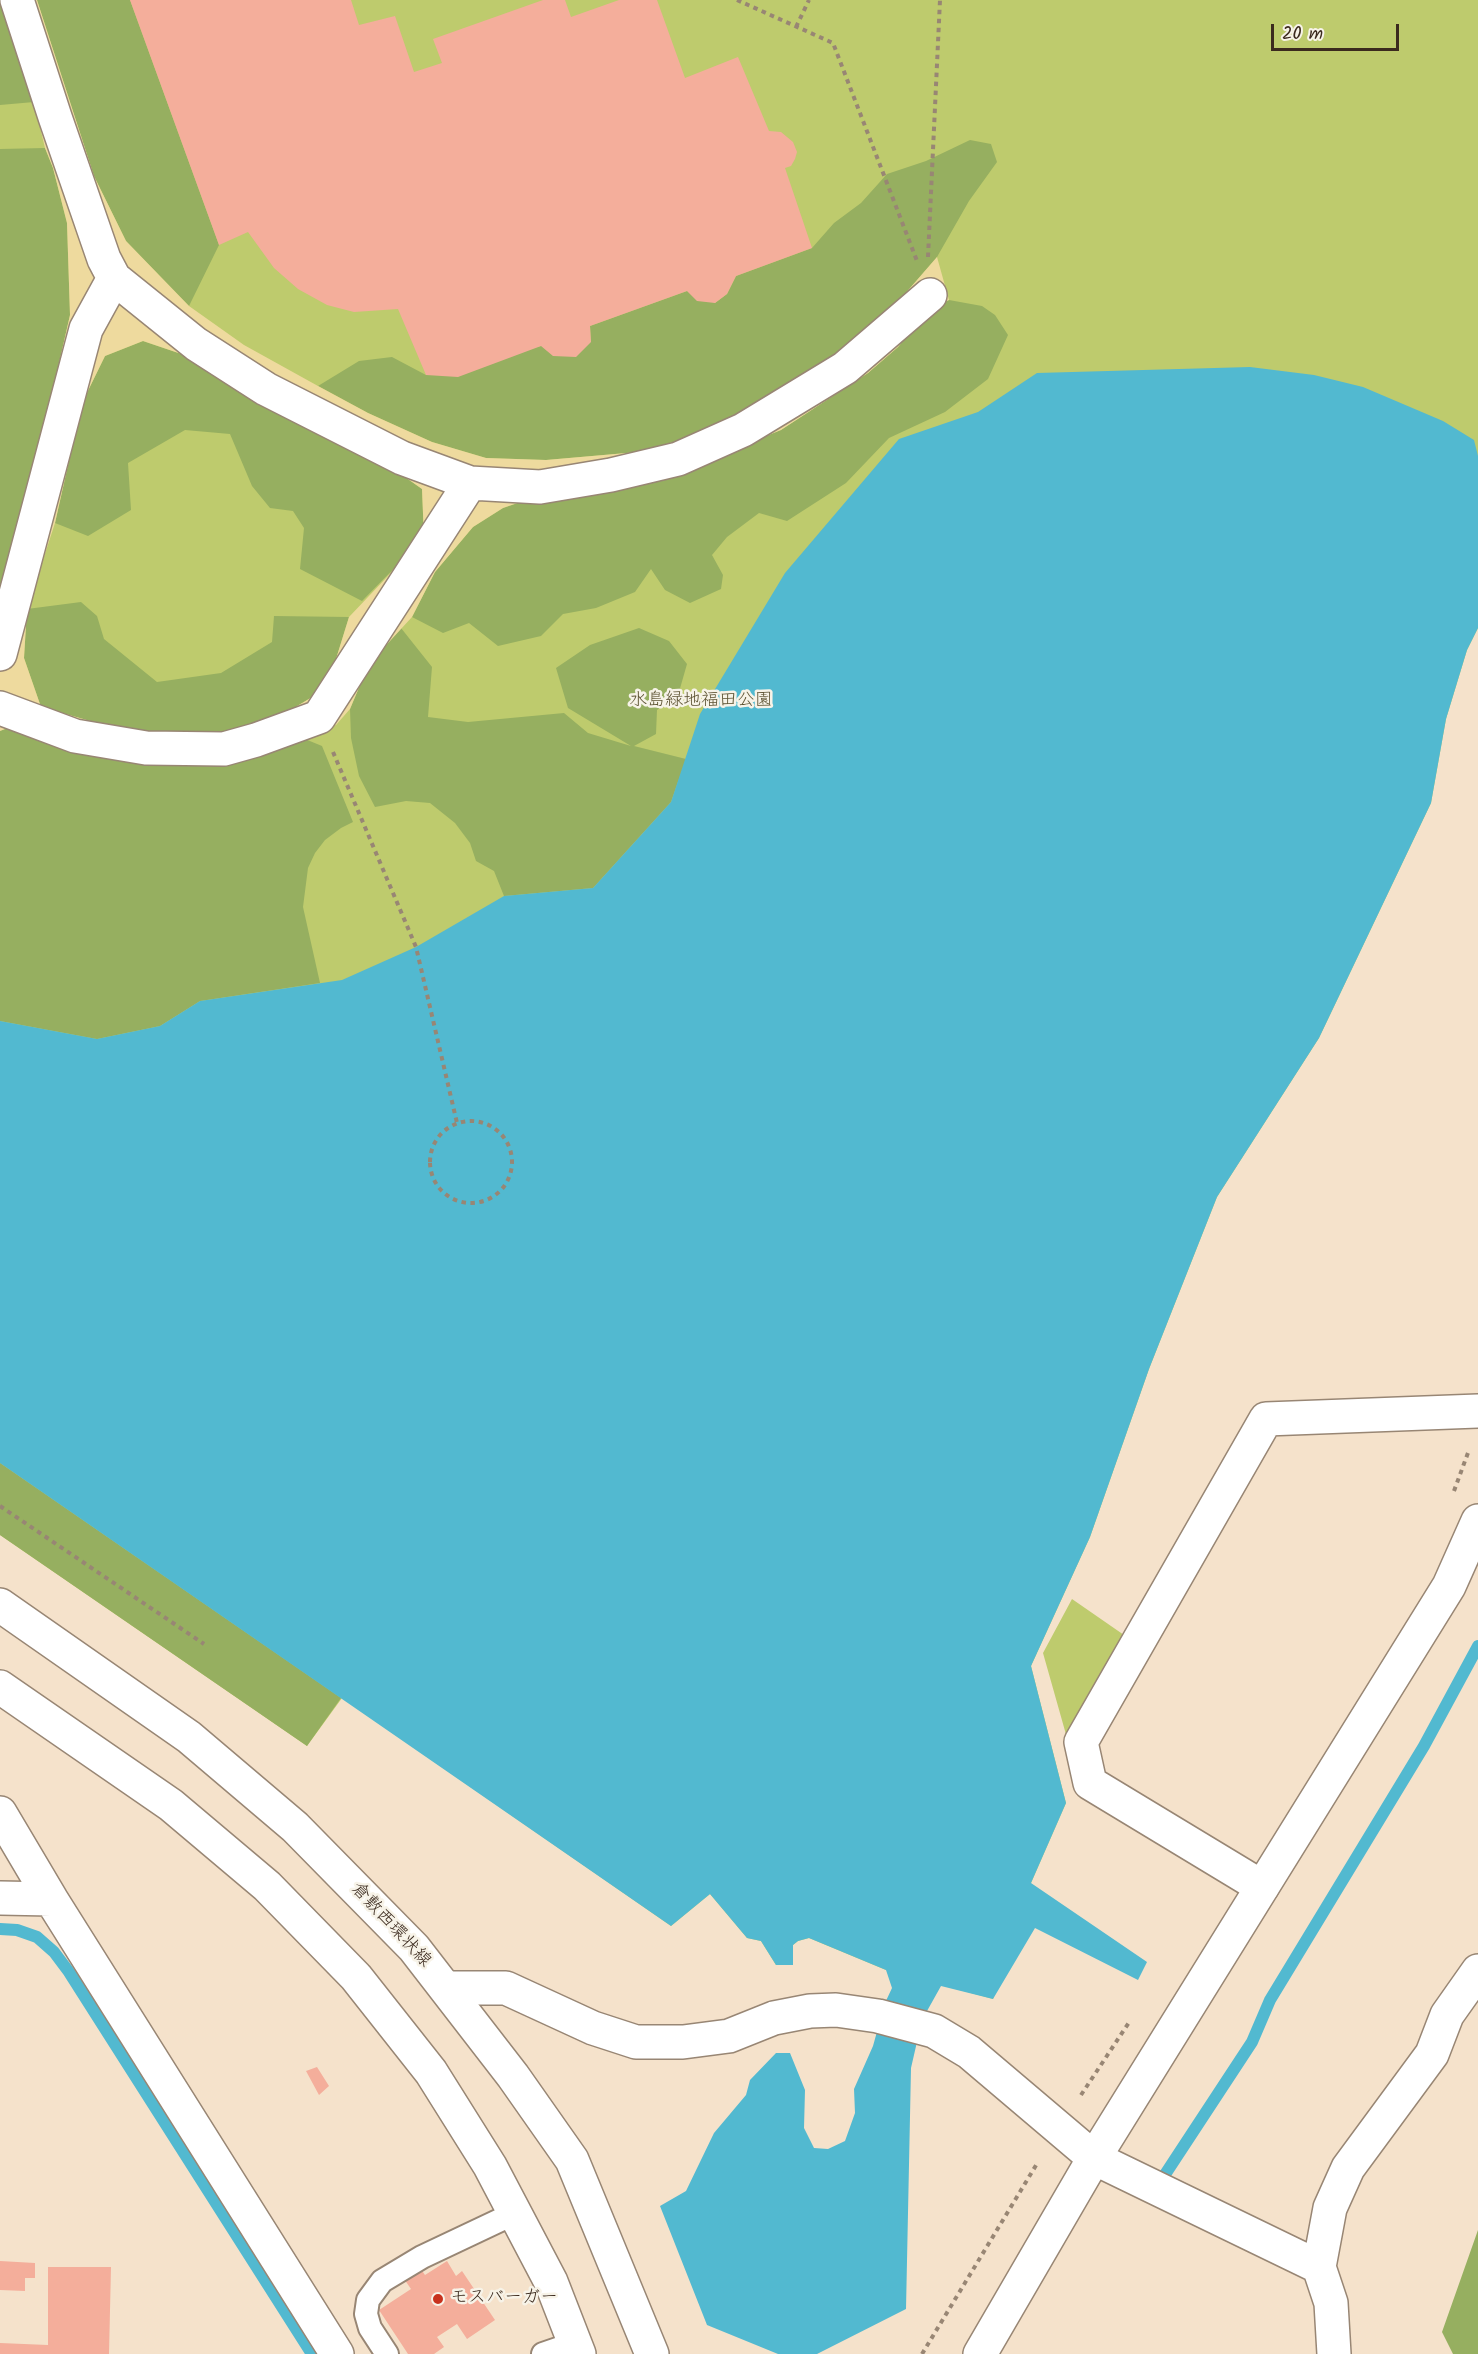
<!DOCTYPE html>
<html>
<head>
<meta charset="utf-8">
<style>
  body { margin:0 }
  #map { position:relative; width:1478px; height:2354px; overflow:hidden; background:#f5e2cb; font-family:Kalam,sans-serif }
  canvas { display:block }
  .scale { position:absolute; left:1271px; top:24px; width:128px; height:27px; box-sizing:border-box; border:3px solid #3b2a1e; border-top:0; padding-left:8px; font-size:18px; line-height:21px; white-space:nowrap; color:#3b2a1e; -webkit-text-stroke:4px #f7f3e8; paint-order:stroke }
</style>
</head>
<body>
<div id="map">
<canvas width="1478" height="2354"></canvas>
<div class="scale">20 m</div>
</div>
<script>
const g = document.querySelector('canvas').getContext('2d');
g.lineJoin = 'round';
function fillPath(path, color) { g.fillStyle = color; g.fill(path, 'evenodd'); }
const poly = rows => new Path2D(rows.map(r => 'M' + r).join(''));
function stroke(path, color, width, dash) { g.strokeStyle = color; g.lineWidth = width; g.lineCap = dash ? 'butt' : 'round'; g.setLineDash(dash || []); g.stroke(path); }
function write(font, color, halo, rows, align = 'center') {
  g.font = font + ' Kalam,"Klee One",sans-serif'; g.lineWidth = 5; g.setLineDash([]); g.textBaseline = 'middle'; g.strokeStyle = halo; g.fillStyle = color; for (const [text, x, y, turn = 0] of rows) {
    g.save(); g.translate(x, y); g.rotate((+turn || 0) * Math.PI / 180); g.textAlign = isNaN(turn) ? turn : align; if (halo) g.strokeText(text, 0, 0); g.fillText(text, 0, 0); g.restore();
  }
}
const green = poly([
  [0,0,1478,0,1478,628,1467,650,1446,719,1431,803,1319,1038,1217,1197,1149,1369,1090,1537,1031,1666,1066,1803,1031,1883,993,1999,886,1970,809,1938,798,1941,793,1945,793,1965,776,1965,761,1941,747,1938,710,1894,671,1926,342,1698,307,1746,0,1535],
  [1072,1599,1124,1635,1067,1738,1043,1653]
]);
const forest = poly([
  [0,0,34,102,0,105],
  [37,0,130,0,219,245,189,306,126,241,94,176],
  [970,140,991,144,997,162,969,201,937,257,904,295,825,370,705,433,638,452,546,460,486,458,432,442,368,413,318,386,359,361,392,357,426,375,541,346,591,342,590,326,687,291,715,303,727,294,736,276,812,248,834,223,861,203,887,174,926,161],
  [45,148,53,168,67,223,70,315,39,451,0,592,0,149],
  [949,300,982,306,995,315,1008,335,988,379,945,412,889,438,846,483,787,521,759,513,727,537,712,555,723,575,721,589,690,603,665,590,651,569,635,592,596,608,563,614,541,636,498,646,469,623,443,633,412,617,435,572,473,527,503,508,524,501,734,449,781,430,868,373,898,347,929,309],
  [143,341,202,361,385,463,422,489,424,538,362,601,300,569,304,528,293,511,270,508,252,486,230,434,185,430,128,463,131,510,88,536,55,523,82,403,105,356],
  [81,602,97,616,104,639,157,682,221,673,272,642,274,616,349,617,327,688,279,717,199,738,136,734,41,707,24,658,27,609],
  [401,628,432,667,428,717,468,722,564,713,588,733,631,746,568,708,556,668,590,645,639,628,669,641,687,664,679,692,657,710,656,734,634,746,686,759,671,802,593,888,504,896,494,871,476,861,470,843,455,823,430,803,406,801,375,807,359,776,351,738,350,709,363,678,379,653],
  [10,727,300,737,322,746,353,822,341,828,325,840,315,853,308,868,303,907,320,983,200,1001,160,1026,97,1039,0,1021,0,731],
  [0,1463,341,1698,307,1746,0,1535],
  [1478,2230,1478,2354,1453,2354,1442,2332]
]);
const sand = poly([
  [0,0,37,0,94,176,126,241,189,306,244,345,318,386,368,413,432,442,486,458,546,460,638,452,705,433,764,409,864,335,904,295,937,257,949,300,929,309,898,347,868,373,781,430,734,449,523,501,503,508,473,527,435,572,412,617,379,653,363,678,350,709,336,725,262,749,10,727,0,731,0,592,39,451,70,315,67,223,53,168,45,148,34,102],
  [143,341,202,361,303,427,385,463,422,489,424,538,349,617,327,688,279,717,199,738,136,734,41,707,24,658,27,609,55,523,82,403,105,356]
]);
const water = poly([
  [1250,367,1314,375,1363,387,1443,421,1474,440,1478,456,1478,628,1467,650,1446,719,1431,803,1319,1038,1217,1197,1149,1369,1090,1537,1031,1666,1066,1803,1031,1883,1147,1962,1138,1980,1035,1928,993,1999,941,1986,922,2020,911,2068,906,2309,817,2354,778,2354,707,2325,660,2206,686,2191,714,2133,746,2095,750,2080,776,2053,790,2053,805,2090,804,2128,814,2148,828,2149,845,2141,855,2113,854,2089,873,2046,885,2003,892,1988,886,1970,809,1938,798,1941,793,1945,793,1965,776,1965,761,1941,747,1938,710,1894,671,1926,0,1463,0,1021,97,1039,160,1026,200,1001,342,980,416,947,504,896,593,888,671,802,700,714,785,573,899,439,978,412,1037,373]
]);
const stream = poly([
  [0,1929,17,1930,37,1937,54,1952,69,1972,312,2354],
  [1164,2176,1252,2042,1270,2000,1424,1746,1478,1646]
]);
const building = poly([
  [130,0,351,0,359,25,395,16,414,72,442,63,433,39,543,0,565,0,571,17,619,0,657,0,685,78,738,57,769,131,781,132,793,142,797,152,795,159,791,166,785,168,812,248,736,276,727,294,715,303,697,301,687,291,590,326,591,342,576,357,553,356,541,346,458,377,426,375,398,309,354,312,327,305,298,289,274,268,248,232,219,245],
  [317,2067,329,2086,319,2095,306,2071],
  [0,2261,35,2263,35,2278,25,2278,25,2291,0,2290],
  [447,2261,456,2276,462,2271,495,2320,467,2339,457,2324,437,2337,444,2347,434,2354,408,2354,379,2310,411,2289,400,2273,416,2262,425,2275],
  [48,2267,111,2267,109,2354,0,2354,0,2343,48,2345]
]);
const path = poly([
  [737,0,833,43,917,261],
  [796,27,809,0],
  [928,257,940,0],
  [333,752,416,947,457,1123],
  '430 1162a41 41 0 1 1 82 0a41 41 0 1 1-82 0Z',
  [1454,1491,1469,1450],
  [0,1506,204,1644],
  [1081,2095,1130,2021],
  [922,2354,1038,2162]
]);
const service = poly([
  [387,2354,370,2328,366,2314,368,2300,382,2281,422,2257,515,2213],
  [543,2354,575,2343]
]);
const pedestrian = poly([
  [17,0,55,117,104,259,114,278,196,344,266,389,402,458,470,483,540,487,611,475,678,459,743,430,845,368,930,295],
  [0,654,86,329,114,278],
  [0,708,75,736,146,748,224,749,256,740,319,717,470,483]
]);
const minor = poly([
  [0,1813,51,1899],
  [1262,1887,1090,1783,1081,1742,1266,1419,1478,1411],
  [0,1898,51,1899,337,2354],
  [446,1988,506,1988,593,2028,636,2042,683,2042,729,2036,774,2018,810,2011,836,2010,878,2016,934,2031,969,2052,1094,2158,1319,2267],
  [1334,2354,1331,2303,1319,2267,1330,2208,1348,2168,1432,2054,1447,2015,1478,1971]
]);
const tertiary = poly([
  [980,2354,1094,2158,1449,1586,1478,1521]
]);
const secondary = poly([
  [0,1605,189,1737,295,1827,414,1948,513,2076,572,2160,652,2354],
  [0,1687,171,1805,267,1886,356,1977,431,2072,490,2166,551,2282,579,2354]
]);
const markers = [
  [438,2299,6,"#c8321e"]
];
const parkNames = [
  ["水島緑地福田公園",701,702]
];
const streetNames = [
  ["倉敷西環状線",390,1926,47]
];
const poiNames = [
  ["モスバーガー",450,2299]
];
fillPath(green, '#becb6d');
fillPath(forest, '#96af60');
fillPath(sand, '#eeda9e');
fillPath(water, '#52b9d0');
stroke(stream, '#52b9d0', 12);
fillPath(building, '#f4ae9b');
stroke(service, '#988674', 26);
stroke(pedestrian, '#988674', 36);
stroke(minor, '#988674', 36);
stroke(tertiary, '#988674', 36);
stroke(secondary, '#988674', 36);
stroke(path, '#988674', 4, [4.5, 4.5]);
stroke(service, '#fff', 22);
stroke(pedestrian, '#fff', 33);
stroke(minor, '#fff', 33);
stroke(tertiary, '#fff', 33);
stroke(secondary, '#fff', 33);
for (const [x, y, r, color] of markers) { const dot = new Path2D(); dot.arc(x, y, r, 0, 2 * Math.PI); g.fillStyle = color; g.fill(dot); stroke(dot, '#f7f3e8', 2); }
write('18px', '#5c5232', '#f7f3e8', parkNames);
write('18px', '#3b2a1e', '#f7f3e8', streetNames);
write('18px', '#3b2a1e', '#f7f3e8', poiNames, 'left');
</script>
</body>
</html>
